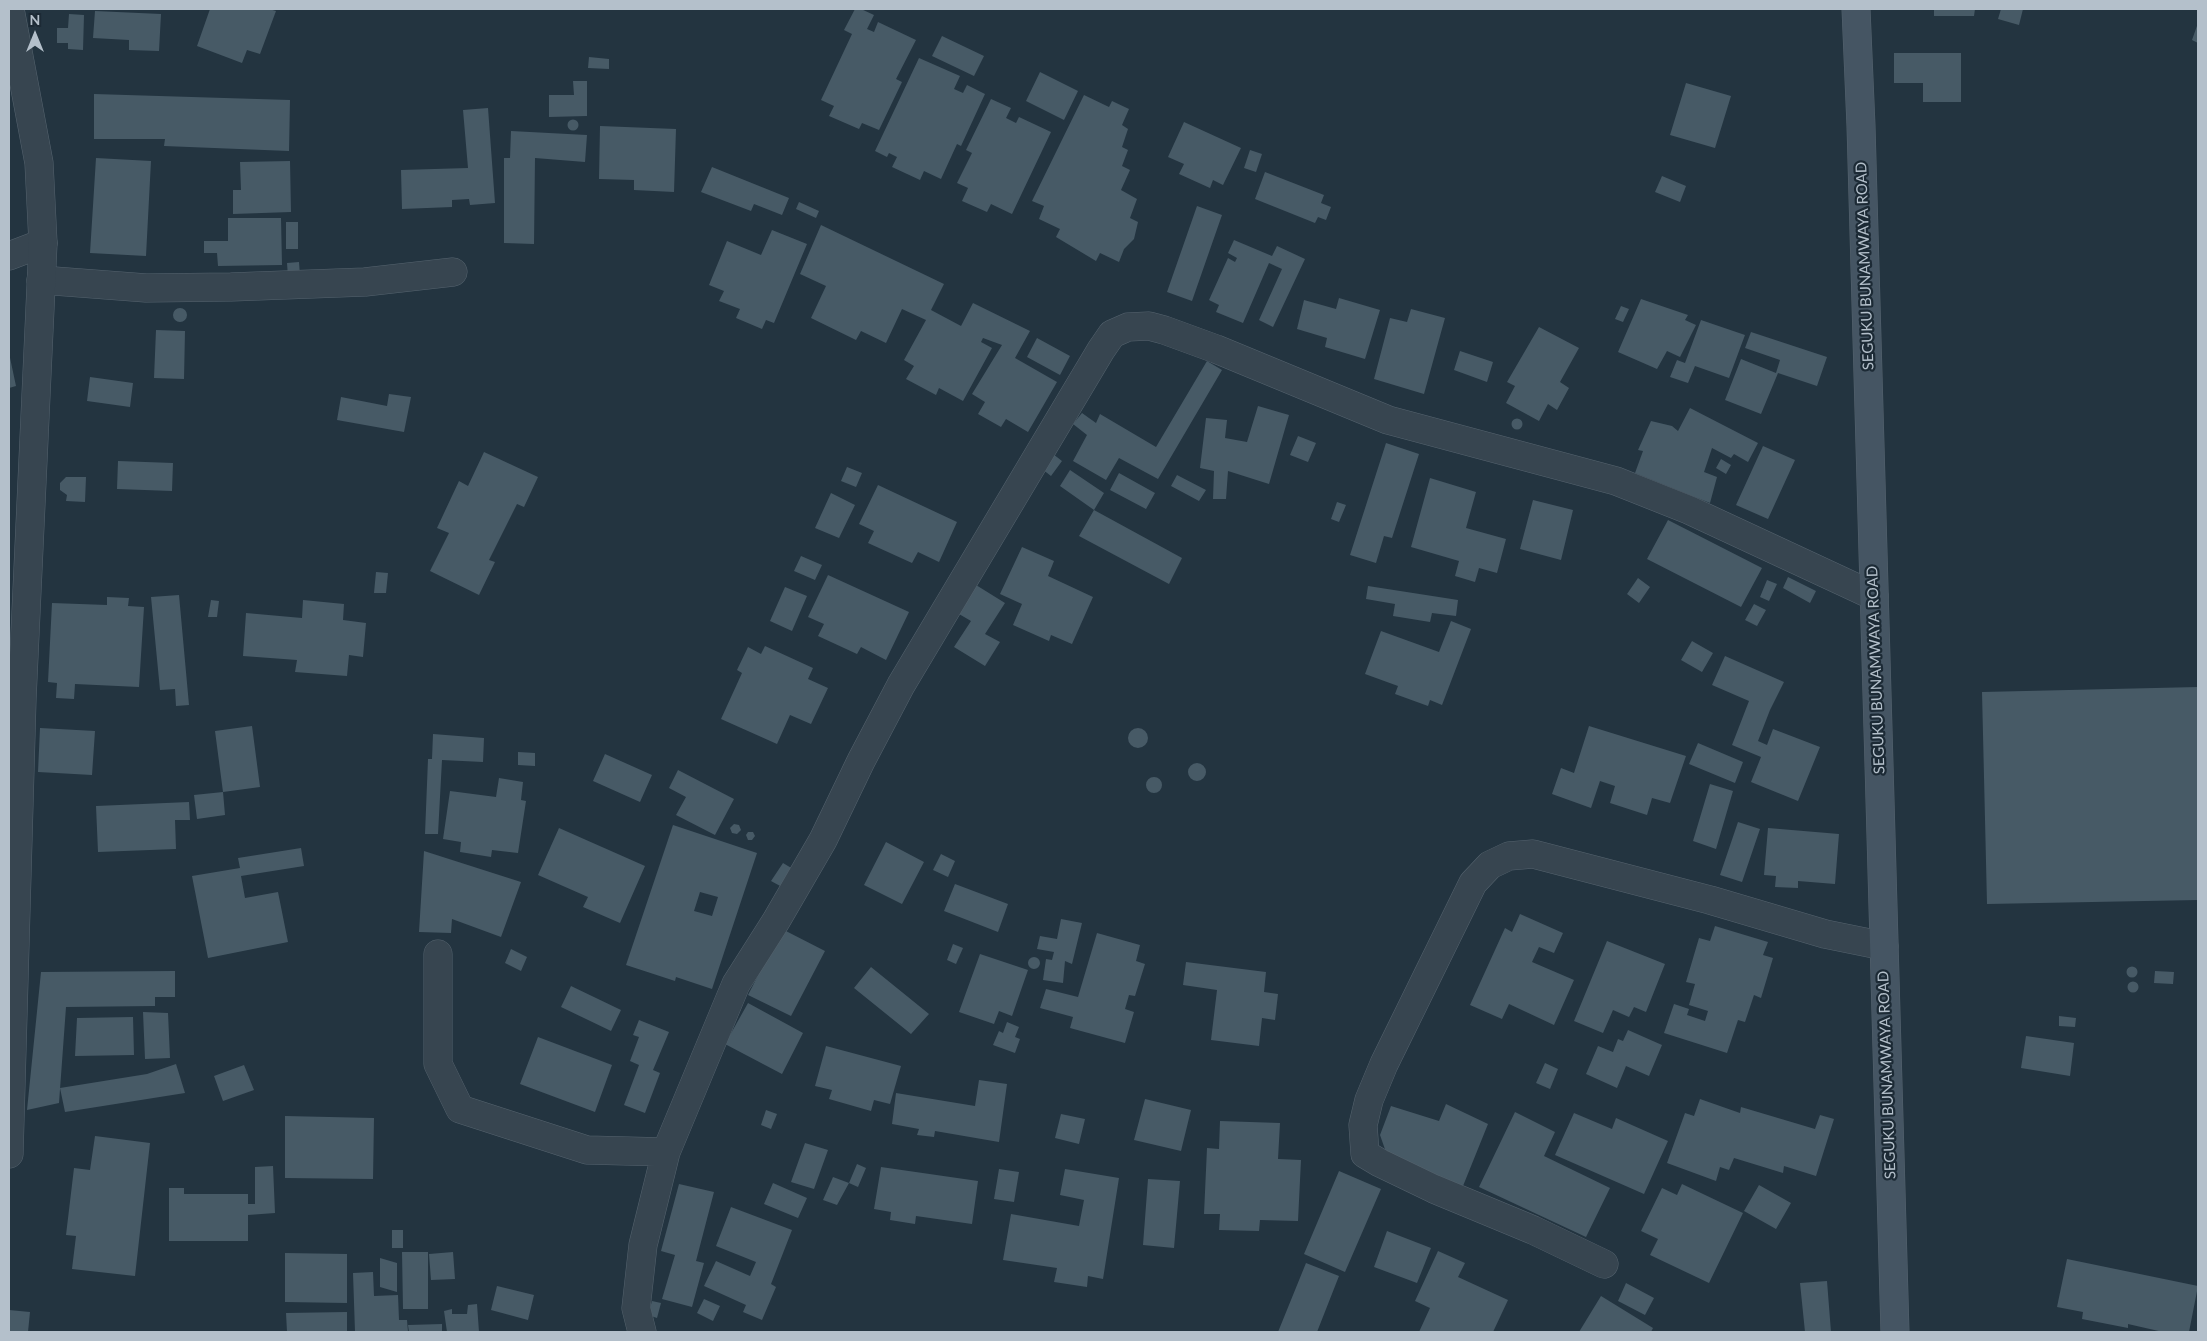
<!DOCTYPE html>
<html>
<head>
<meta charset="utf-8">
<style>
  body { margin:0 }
  #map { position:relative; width:2207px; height:1341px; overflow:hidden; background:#233440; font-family:Lato,sans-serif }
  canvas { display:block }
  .frame { position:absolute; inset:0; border:10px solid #b4c0cb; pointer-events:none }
  .north { position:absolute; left:10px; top:10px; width:50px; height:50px; -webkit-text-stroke:4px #1c2a35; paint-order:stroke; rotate:0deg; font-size:14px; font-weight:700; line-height:20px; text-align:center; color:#b4c0cb }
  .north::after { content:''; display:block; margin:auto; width:18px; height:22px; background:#b4c0cb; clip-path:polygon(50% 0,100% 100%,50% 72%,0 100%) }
</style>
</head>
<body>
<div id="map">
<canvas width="2207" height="1341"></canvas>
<div class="frame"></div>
<div class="north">N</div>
</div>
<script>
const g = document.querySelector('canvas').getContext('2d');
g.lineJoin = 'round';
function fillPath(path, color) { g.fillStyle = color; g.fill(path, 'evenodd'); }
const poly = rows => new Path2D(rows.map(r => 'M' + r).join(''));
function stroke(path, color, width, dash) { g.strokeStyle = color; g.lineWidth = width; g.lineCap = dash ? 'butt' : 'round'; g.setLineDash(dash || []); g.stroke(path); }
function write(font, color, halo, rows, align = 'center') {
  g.font = font + ' Lato,sans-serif'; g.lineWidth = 4.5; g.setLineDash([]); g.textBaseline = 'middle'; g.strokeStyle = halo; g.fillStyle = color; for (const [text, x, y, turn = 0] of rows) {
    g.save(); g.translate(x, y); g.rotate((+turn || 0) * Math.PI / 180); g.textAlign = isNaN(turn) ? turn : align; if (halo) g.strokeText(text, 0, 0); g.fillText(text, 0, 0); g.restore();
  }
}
const building = poly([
  [210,9,269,9,276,11,260,54,247,50,242,63,197,46],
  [855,9,861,9,874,15,867,29,874,32,878,22,916,40,896,79,902,82,879,130,862,123,859,129,829,116,834,106,821,100,852,34,844,30],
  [1934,9,1975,9,1974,16,1934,16],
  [2001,9,2023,9,2019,25,1998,19],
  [95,11,161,14,159,51,129,50,129,40,93,38],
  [69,14,84,15,83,50,68,49,68,43,57,43,57,28,68,28],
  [2198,23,2198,43,2192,40],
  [942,36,984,56,974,76,932,56],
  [1894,53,1961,53,1961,102,1923,102,1923,83,1894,83],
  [589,57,609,59,609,69,588,68],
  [919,58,960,76,954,89,963,93,967,85,985,94,961,146,957,144,941,179,924,171,920,180,892,167,897,157,889,153,887,157,875,151],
  [1040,72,1078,91,1064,120,1026,101],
  [573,81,587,81,587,116,549,117,549,95,574,95],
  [1686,83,1731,96,1715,148,1670,135],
  [94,94,290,100,289,151,164,146,165,139,94,139],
  [1084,95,1109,107,1112,101,1129,109,1122,125,1128,129,1122,147,1128,150,1122,166,1130,170,1121,190,1137,199,1130,218,1138,222,1134,239,1124,249,1119,262,1100,253,1096,261,1056,237,1060,229,1039,219,1044,206,1032,201],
  [991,99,1011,108,1006,118,1016,123,1019,117,1051,132,1012,214,991,204,987,212,962,201,968,188,957,183,972,153,966,150],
  [488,108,495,203,470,205,469,199,452,200,452,207,402,209,401,170,468,168,463,110],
  '567.5 125a5.5 5.5 0 1 1 11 0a5.5 5.5 0 1 1-11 0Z',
  [1184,122,1241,148,1223,185,1213,180,1210,188,1179,174,1184,164,1168,157],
  [600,126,676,129,674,192,634,190,634,180,599,179],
  [511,131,587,135,585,162,535,158,534,244,504,243,504,158,510,158],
  [1250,150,1262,154,1256,172,1244,168],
  [96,158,151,161,146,256,90,253],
  [290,161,291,212,233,214,233,190,241,190,240,162],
  [712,167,789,198,782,215,754,204,751,211,701,192],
  [1265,172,1324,195,1321,203,1331,207,1326,220,1318,217,1315,223,1255,199],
  [1662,176,1686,186,1680,202,1655,192],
  [799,202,819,211,816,218,796,209],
  [1197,206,1222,215,1192,301,1167,292],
  [228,218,281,218,282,265,218,266,217,253,204,253,204,241,228,241],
  [286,222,298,222,298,249,286,249],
  [821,225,944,284,931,310,961,326,973,303,1030,331,1015,358,1057,382,1028,432,1006,419,1001,427,978,414,985,402,972,394,1002,345,983,338,981,342,992,348,963,401,939,388,936,395,906,379,914,366,904,360,926,320,902,309,886,343,861,331,856,340,811,318,826,286,800,274],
  [772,230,807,244,774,323,766,320,762,329,736,318,740,309,719,301,724,291,709,285,727,241,761,255],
  [1234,240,1272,256,1277,246,1305,259,1273,327,1259,320,1282,269,1269,263,1243,323,1216,312,1219,305,1209,300,1228,258,1235,262,1237,258,1228,253],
  [299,262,300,276,288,277,287,263],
  [1339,298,1380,310,1365,359,1325,347,1327,338,1297,329,1304,300,1336,309],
  [1641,299,1688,315,1685,320,1696,325,1680,357,1667,351,1657,369,1618,352],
  [1621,306,1629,309,1623,322,1615,319],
  '173 315a7 7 0 1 1 14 0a7 7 0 1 1-14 0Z',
  [1411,309,1445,318,1424,394,1374,379,1390,318,1407,322],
  [1701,320,1745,335,1729,378,1695,366,1688,383,1670,377,1677,360,1685,363],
  [1539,327,1579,348,1560,382,1569,388,1557,410,1548,404,1539,421,1506,403,1515,386,1507,382],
  [156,330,185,331,184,379,154,378],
  [1751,332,1827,357,1817,386,1778,373,1761,414,1725,400,1741,359,1776,373,1780,360,1745,348],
  [1037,338,1070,356,1060,375,1027,357],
  [1460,351,1493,362,1487,382,1454,370],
  [9,353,16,386,9,388],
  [1207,361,1222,370,1158,479,1119,458,1106,480,1073,461,1087,435,1073,424,1082,413,1096,423,1100,414,1156,447],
  [90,377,133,383,130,407,87,401],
  [389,394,411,397,404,432,337,420,341,397,387,406],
  [1258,406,1289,415,1269,484,1228,471,1226,499,1213,499,1214,471,1200,468,1206,418,1227,420,1225,438,1247,442],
  [1690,408,1758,443,1748,462,1734,454,1731,458,1712,448,1704,472,1717,477,1710,503,1635,473,1643,451,1638,450,1651,421,1672,426,1678,431],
  '1511.5 424a5.5 5.5 0 1 1 11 0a5.5 5.5 0 1 1-11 0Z',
  [1298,436,1316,443,1308,462,1290,455],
  [1386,443,1419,454,1392,538,1384,536,1376,563,1350,555],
  [1763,446,1795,460,1768,519,1736,505],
  [484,452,538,477,524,507,517,504,489,560,495,562,479,595,430,571,449,533,437,528,459,481,468,486],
  [1053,454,1062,461,1051,476,1042,469],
  [1721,459,1731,465,1726,474,1716,468],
  [118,461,173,463,172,491,117,489],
  [847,467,862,473,856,487,841,481],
  [1070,470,1104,493,1094,510,1182,558,1169,584,1079,536,1094,510,1060,486],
  [1119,473,1155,493,1146,509,1110,490],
  [1177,475,1206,490,1199,501,1171,486],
  [66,477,86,477,85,502,66,501,67,495,60,490,60,483],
  [1430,478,1476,492,1466,528,1506,539,1497,573,1479,568,1475,582,1455,576,1459,561,1411,547],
  [878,485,957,522,939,562,918,552,912,563,868,543,874,531,859,524],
  [831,493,855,505,839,538,815,528],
  [1533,500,1573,510,1561,560,1520,549],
  [1337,502,1346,505,1339,522,1331,519],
  [1668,520,1762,568,1741,607,1647,559],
  [1022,547,1054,561,1048,576,1093,597,1072,644,1051,635,1049,641,1013,625,1022,604,1000,594],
  [801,556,822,565,815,580,794,571],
  [376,572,388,573,386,593,374,593],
  [828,575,909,612,886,660,861,647,857,654,818,636,824,624,808,617],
  [1788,577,1816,591,1810,603,1783,588],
  [1638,578,1650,587,1639,603,1627,594],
  [1767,580,1777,584,1769,601,1760,597],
  [976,585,1005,603,985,634,1000,642,985,666,954,647,971,621,959,614],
  [1368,586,1458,600,1456,616,1432,613,1430,622,1393,616,1395,604,1366,599],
  [785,587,807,596,792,631,770,621],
  [179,595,189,705,176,706,175,689,160,690,151,597],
  [107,597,129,598,128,606,144,607,139,687,75,684,74,699,56,698,57,683,48,682,52,603,107,605],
  [211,600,219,601,217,617,208,617],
  [303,600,344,604,343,620,366,623,363,657,349,655,347,676,295,672,297,660,243,656,246,613,302,618],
  [1754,604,1766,610,1757,626,1745,620],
  [1451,621,1471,629,1442,705,1430,700,1428,706,1395,694,1398,686,1365,674,1381,631,1439,652],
  [1692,641,1713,653,1702,672,1681,660],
  [765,646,813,668,808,679,828,688,811,724,790,715,777,744,721,719,742,673,737,670,748,647,761,654],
  [1725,656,1784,682,1770,710,1758,741,1767,745,1773,729,1820,747,1798,801,1751,782,1761,757,1732,745,1749,701,1712,685],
  [2198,687,2198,900,1987,904,1982,692],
  [252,726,260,787,223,792,215,731],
  [1589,726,1686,756,1670,803,1652,798,1647,815,1610,803,1615,786,1600,781,1591,808,1552,794,1561,768,1574,773],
  '1128 738a10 10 0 1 1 20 0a10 10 0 1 1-20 0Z',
  [40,728,95,731,92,775,38,772],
  [433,734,484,738,483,762,442,760,438,834,425,834,428,759,432,759],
  [1698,743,1743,762,1735,783,1689,764],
  [518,752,535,753,535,766,518,765],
  [605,754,652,775,640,802,593,781],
  '1188 772a9 9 0 1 1 18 0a9 9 0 1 1-18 0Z',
  [678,770,734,799,715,835,676,815,686,797,669,788],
  '1146 785a8 8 0 1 1 16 0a8 8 0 1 1-16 0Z',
  [499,778,523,782,521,800,526,801,518,853,492,850,491,857,460,852,461,842,443,839,450,791,496,797],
  [1710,784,1733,791,1716,849,1693,841],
  [223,792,225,815,197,819,194,795],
  [189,802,190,820,175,820,176,849,98,852,96,806],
  [1738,822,1760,829,1742,882,1720,875],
  [734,824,739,825,741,830,737,834,732,833,730,828],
  [673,825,757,853,712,989,676,977,675,981,626,965],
  [700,892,718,897,712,916,694,911],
  [559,828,645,866,620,923,583,907,588,897,538,875],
  [1768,828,1839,834,1835,884,1798,881,1798,888,1775,887,1776,876,1764,875],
  [748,832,753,832,755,836,752,840,748,840,746,835],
  [886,842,924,862,902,904,864,885],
  [301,848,304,866,241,876,245,898,278,892,288,942,208,958,192,876,240,868,238,858],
  [424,851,521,882,501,937,452,919,451,933,419,932],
  [941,854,955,861,948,877,933,870],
  [783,863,793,869,782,887,771,881],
  [955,884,1008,904,998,932,944,911],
  [1520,914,1563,933,1554,953,1539,947,1532,962,1574,980,1554,1025,1509,1004,1502,1019,1470,1005,1505,928,1512,932],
  [1061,919,1082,923,1072,964,1065,961,1063,983,1043,980,1046,959,1052,960,1054,952,1037,949,1040,936,1057,939],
  [1715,926,1768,942,1763,955,1773,958,1761,998,1754,995,1745,1022,1738,1020,1727,1053,1664,1033,1674,1004,1689,1009,1687,1015,1705,1021,1708,1011,1689,1005,1695,984,1686,982,1699,938,1710,941],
  [782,929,825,951,791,1016,748,995],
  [1097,933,1140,945,1136,961,1145,964,1135,996,1129,995,1125,1009,1134,1012,1125,1043,1070,1028,1073,1017,1040,1008,1046,989,1078,997],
  [1607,941,1665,964,1646,1012,1634,1007,1629,1017,1613,1010,1603,1033,1574,1021],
  [953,944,963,948,956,964,947,960],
  [511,949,527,957,521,971,505,963],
  [980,954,1028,970,1012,1016,999,1011,994,1024,959,1012],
  '1028 963a6 6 0 1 1 12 0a6 6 0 1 1-12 0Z',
  [1186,962,1266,972,1264,992,1278,994,1275,1020,1262,1018,1259,1046,1211,1040,1217,990,1183,985],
  '2126.5 972a5.5 5.5 0 1 1 11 0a5.5 5.5 0 1 1-11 0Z',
  [871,967,929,1014,911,1034,854,988],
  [175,971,175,997,155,997,155,1006,66,1007,59,1103,27,1110,41,972],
  [2155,971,2174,972,2173,984,2154,983],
  '2127.5 987a5.5 5.5 0 1 1 11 0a5.5 5.5 0 1 1-11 0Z',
  [571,986,621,1010,611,1031,561,1007],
  [748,1003,803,1033,782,1074,725,1044],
  [143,1012,168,1013,170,1058,145,1059],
  [2059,1016,2076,1018,2075,1027,2059,1026],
  [133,1017,134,1055,75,1056,77,1018],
  [639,1020,669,1032,653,1070,660,1073,645,1113,624,1105,639,1065,630,1061,639,1037,633,1035],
  [1007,1022,1019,1027,1015,1037,1020,1039,1015,1053,993,1045,999,1031,1003,1033],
  [1628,1030,1662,1045,1649,1076,1626,1066,1617,1088,1586,1074,1598,1046,1613,1052,1618,1039,1623,1041],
  [2026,1036,2074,1043,2070,1076,2021,1068],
  [538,1037,612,1065,595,1112,520,1084],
  [826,1046,901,1066,890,1104,874,1100,871,1111,829,1099,832,1090,815,1086],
  [1545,1063,1558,1069,1550,1089,1536,1083],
  [176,1064,185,1093,65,1112,60,1088,147,1074],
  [244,1065,254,1090,223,1101,214,1076],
  [979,1080,1007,1084,999,1142,935,1131,934,1137,917,1135,919,1129,892,1124,896,1093,975,1106],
  [1145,1099,1191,1110,1181,1151,1134,1140],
  [1700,1099,1740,1113,1741,1107,1815,1129,1820,1115,1834,1119,1816,1176,1784,1166,1783,1173,1734,1158,1729,1170,1720,1167,1716,1181,1667,1163,1685,1113,1694,1116],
  [1446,1104,1488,1124,1463,1186,1387,1155,1380,1135,1391,1106,1439,1121],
  [766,1110,777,1114,771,1129,761,1125],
  [1515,1112,1555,1132,1544,1156,1610,1188,1586,1237,1479,1187],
  [1574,1113,1612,1129,1616,1118,1668,1141,1644,1194,1555,1155],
  [1061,1114,1085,1119,1079,1144,1055,1138],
  [285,1116,374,1118,373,1179,285,1178],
  [1220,1121,1280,1123,1278,1159,1301,1160,1298,1221,1260,1220,1259,1231,1219,1230,1220,1214,1204,1214,1207,1148,1219,1149],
  [95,1136,150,1143,135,1276,72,1269,76,1236,66,1235,74,1168,90,1170],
  [805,1143,828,1150,814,1189,791,1182],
  [857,1164,866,1168,858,1187,849,1183],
  [273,1166,275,1213,248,1215,248,1241,169,1241,169,1188,184,1188,184,1194,248,1194,248,1204,255,1204,255,1167],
  [881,1167,978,1181,972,1224,916,1216,915,1224,890,1220,891,1212,874,1209],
  [999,1169,1019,1172,1014,1202,994,1199],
  [1065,1169,1119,1178,1103,1279,1088,1276,1087,1287,1054,1282,1057,1268,1003,1260,1011,1214,1079,1226,1084,1200,1060,1195],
  [1339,1171,1381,1189,1345,1272,1304,1254],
  [833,1177,849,1183,837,1205,823,1200],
  [1148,1179,1180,1181,1174,1248,1143,1245],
  [773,1183,807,1198,798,1218,764,1204],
  [679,1184,714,1192,696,1261,704,1263,692,1307,662,1299,675,1255,661,1251],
  [1682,1184,1743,1213,1709,1283,1650,1255,1658,1239,1641,1231,1662,1188,1677,1195],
  [1759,1185,1791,1203,1776,1229,1744,1211],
  [731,1207,792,1230,771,1284,776,1287,762,1320,743,1312,746,1305,704,1286,716,1261,750,1276,756,1262,716,1246],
  [392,1230,403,1230,403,1248,392,1248],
  [1387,1231,1431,1248,1417,1283,1374,1267],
  [1438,1251,1465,1263,1458,1277,1508,1300,1493,1332,1419,1332,1430,1308,1415,1301],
  [402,1252,428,1252,428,1309,403,1309],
  [453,1252,455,1279,431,1280,429,1254],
  [285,1253,347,1254,347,1303,285,1302],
  [380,1258,397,1263,397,1292,380,1287],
  [2067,1259,2198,1286,2189,1332,2163,1332,2128,1324,2128,1328,2082,1319,2083,1312,2057,1307],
  [1306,1263,1339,1276,1317,1332,1278,1332],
  [373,1272,374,1296,398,1295,399,1320,407,1320,408,1332,355,1332,353,1273],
  [1827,1281,1831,1332,1805,1332,1800,1283],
  [1626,1283,1654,1298,1645,1315,1618,1301],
  [497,1286,534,1295,528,1320,491,1310],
  [1601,1296,1653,1328,1651,1332,1579,1332],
  [704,1299,720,1306,713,1321,697,1313],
  [652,1301,661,1303,657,1318,648,1315],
  [477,1304,479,1332,447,1332,444,1311,452,1309,452,1314,467,1314,468,1305],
  [9,1310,30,1312,28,1332,9,1332],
  [347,1312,347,1332,287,1332,286,1313],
  [442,1324,442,1332,409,1332,408,1325]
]);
const minor = poly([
  [9,256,43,243],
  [41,280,146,288,231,287,365,282,453,272],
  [438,954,438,1064,460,1109,587,1150,666,1152,736,984,776,921,823,840,861,761,901,685,1101,350,1112,334,1128,327,1149,326,1164,330,1216,349,1388,420,1616,481,1689,510,1874,596],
  [1604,1264,1533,1230,1434,1189,1380,1163,1365,1154,1363,1125,1369,1100,1384,1064,1473,883,1490,865,1509,856,1533,854,1710,900,1825,934,1884,946],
  [642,1332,636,1308,643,1245,666,1152]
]);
const tertiary = poly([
  [9,1154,22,699,43,243,39,163,10,9]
]);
const secondary = poly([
  [1856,9,1861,126,1895,1332]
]);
const streetNames = [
  ["SEGUKU BUNAMWAYA ROAD",1865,266,-92],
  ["SEGUKU BUNAMWAYA ROAD",1876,670,-92],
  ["SEGUKU BUNAMWAYA ROAD",1887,1075,-92]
];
fillPath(building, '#475a66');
stroke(minor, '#55636e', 29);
stroke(tertiary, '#55636e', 29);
stroke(secondary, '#55636e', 29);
stroke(minor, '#374550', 28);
stroke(tertiary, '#374550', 28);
stroke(secondary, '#455563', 28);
write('15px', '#b4c0cb', '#1c2a35', streetNames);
</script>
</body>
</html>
